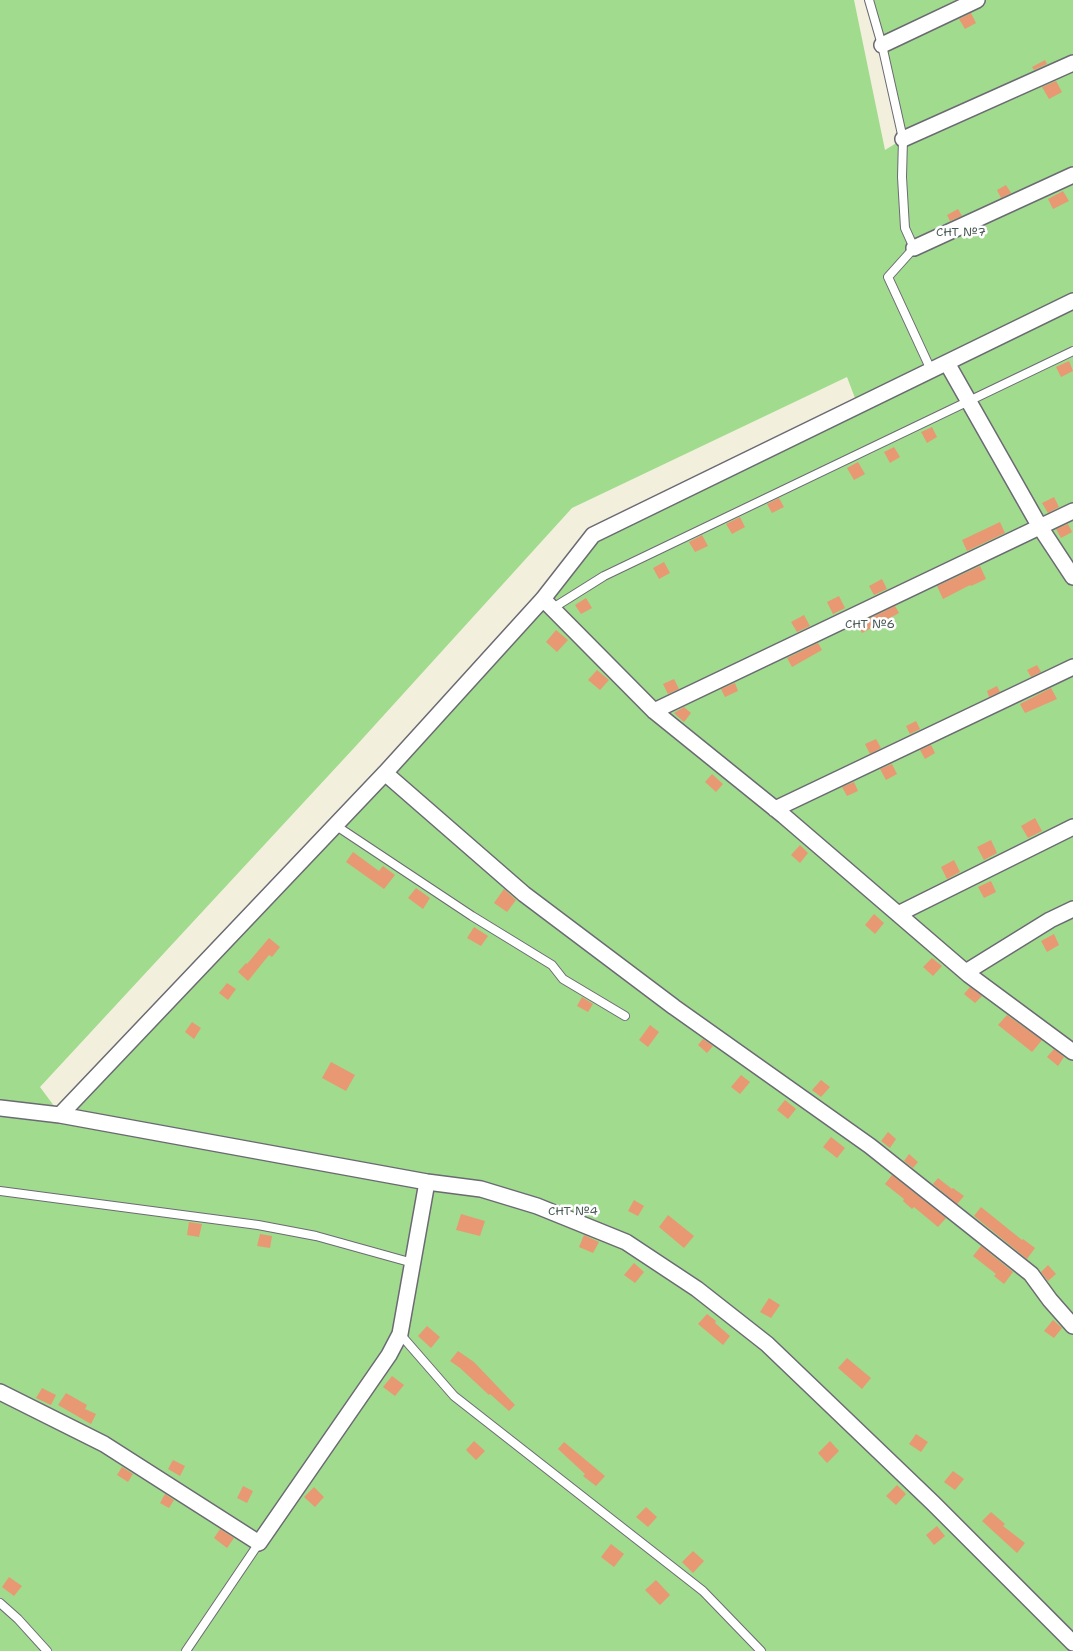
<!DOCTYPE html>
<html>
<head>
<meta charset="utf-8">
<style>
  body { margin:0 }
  canvas { display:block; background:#f2efdc }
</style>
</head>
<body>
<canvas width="1073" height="1651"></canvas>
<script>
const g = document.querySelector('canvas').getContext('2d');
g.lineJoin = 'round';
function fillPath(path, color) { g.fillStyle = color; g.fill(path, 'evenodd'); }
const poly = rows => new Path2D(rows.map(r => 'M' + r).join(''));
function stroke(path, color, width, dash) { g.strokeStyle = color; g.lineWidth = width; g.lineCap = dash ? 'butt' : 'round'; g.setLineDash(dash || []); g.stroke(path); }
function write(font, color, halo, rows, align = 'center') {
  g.font = font + ' "Shantell Sans",sans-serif'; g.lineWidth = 5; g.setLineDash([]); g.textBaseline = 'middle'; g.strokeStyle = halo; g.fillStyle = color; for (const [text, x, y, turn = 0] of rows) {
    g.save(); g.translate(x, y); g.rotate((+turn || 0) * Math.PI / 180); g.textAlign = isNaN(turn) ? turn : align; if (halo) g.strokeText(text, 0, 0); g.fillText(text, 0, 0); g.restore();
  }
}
const green = poly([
  [0,0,854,0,885,150,903,139,869,0,1073,0,1073,1651,0,1651],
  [847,377,858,406,593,535,385,773,60,1114,40,1087,354,748,572,508]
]);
const building = poly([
  [971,13,976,23,965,29,959,19],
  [1045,60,1047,64,1034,70,1032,67],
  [1056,81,1062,92,1049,99,1042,87],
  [1006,185,1011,193,1001,198,997,190],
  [1063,191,1069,201,1053,209,1048,199],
  [958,209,962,216,950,221,947,215],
  [1069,361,1073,371,1061,377,1056,367],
  [932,427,937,437,927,443,921,432],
  [894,447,900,457,890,463,884,452],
  [858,462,865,474,854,480,847,468],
  [1054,497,1059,507,1048,513,1042,503],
  [779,498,784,507,772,513,767,504],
  [740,517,745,527,732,534,726,524],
  [1000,522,1005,533,967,551,962,540],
  [1068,524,1072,532,1061,538,1056,529],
  [702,535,708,546,695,552,689,542],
  [664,562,670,573,659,579,653,568],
  [980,566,986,579,971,586,970,585,943,599,937,586],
  [882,579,887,589,874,595,869,586],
  [839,596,845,608,833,614,827,602],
  [586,598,592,608,581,614,575,605],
  [895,606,899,613,862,633,858,624],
  [804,615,810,626,797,632,791,622],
  [556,630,568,640,557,652,546,642],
  [818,643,822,650,792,667,787,658],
  [1037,665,1041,672,1031,677,1027,670],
  [597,670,609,680,600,690,588,680],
  [674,679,679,689,668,694,663,684],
  [735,683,738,691,725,697,721,689],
  [997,686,1000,692,989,697,987,691],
  [1051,688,1057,699,1025,713,1020,704],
  [684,707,691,713,684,722,674,713],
  [916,721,920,729,910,734,906,726],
  [876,739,881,748,870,754,865,744],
  [931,745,935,753,925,759,920,750],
  [892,764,897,774,886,780,880,769],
  [712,774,723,784,716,792,705,782],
  [854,782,858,791,847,796,842,787],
  [1035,818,1042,831,1028,838,1021,826],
  [991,840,997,853,984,860,977,847],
  [800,845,808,853,800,863,791,855],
  [353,852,379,871,383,866,395,875,384,889,346,862],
  [954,860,960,872,947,879,941,867],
  [991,881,996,892,984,898,978,887],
  [416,888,430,898,423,909,408,898],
  [504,889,516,900,507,912,494,903],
  [874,914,884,923,875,934,865,925],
  [474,927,488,936,481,946,467,938],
  [1054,934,1059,945,1047,952,1041,941],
  [269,938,280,947,272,957,269,955,248,981,238,972,246,963,247,964],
  [932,958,942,966,933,976,923,967],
  [227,983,236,989,228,1000,219,993],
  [970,987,982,996,975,1003,964,994],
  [582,997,593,1004,588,1012,577,1006],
  [1007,1015,1042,1040,1032,1052,998,1025],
  [192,1022,201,1028,194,1039,185,1032],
  [650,1025,659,1032,648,1047,639,1040],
  [703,1039,713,1046,707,1053,698,1045],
  [1054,1049,1064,1057,1058,1066,1047,1057],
  [331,1062,355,1075,346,1091,322,1078],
  [741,1075,750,1082,740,1094,731,1087],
  [821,1080,830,1087,821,1097,812,1090],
  [785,1100,796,1109,788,1119,777,1110],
  [888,1132,896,1139,890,1148,881,1141],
  [831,1137,845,1148,837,1158,823,1147],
  [909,1154,918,1162,913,1168,904,1161],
  [892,1175,946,1218,938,1227,914,1207,912,1209,903,1201,904,1199,885,1184],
  [938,1178,952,1189,953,1188,964,1196,957,1204,933,1184],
  [634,1200,644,1206,638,1216,628,1211],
  [981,1207,1022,1240,1023,1239,1035,1248,1027,1259,974,1216],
  [461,1214,485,1221,480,1236,456,1230],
  [668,1215,694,1236,684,1248,659,1227],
  [189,1222,202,1224,199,1237,187,1235],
  [260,1234,272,1236,270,1248,257,1246],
  [584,1235,599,1242,593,1253,579,1247],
  [981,1246,1013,1272,1004,1284,994,1276,996,1274,973,1256],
  [634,1263,644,1272,635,1283,624,1275],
  [1048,1265,1056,1274,1048,1281,1041,1272],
  [769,1298,780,1305,771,1318,760,1312],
  [707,1314,716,1321,715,1323,730,1336,723,1345,698,1324],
  [1053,1320,1062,1328,1054,1338,1044,1331],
  [427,1326,440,1337,431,1348,418,1336],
  [458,1351,474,1362,515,1405,509,1411,490,1394,489,1395,460,1368,450,1361],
  [847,1358,871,1378,862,1389,838,1368],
  [392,1376,404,1385,395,1396,383,1387],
  [42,1388,56,1395,51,1405,36,1398],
  [66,1393,87,1405,85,1409,96,1414,91,1424,58,1405],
  [916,1434,928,1442,921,1452,909,1444],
  [474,1441,485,1451,476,1460,466,1450],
  [830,1441,839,1451,827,1463,818,1453],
  [564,1442,605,1476,596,1486,583,1476,585,1474,558,1449],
  [173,1460,185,1466,180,1476,168,1469],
  [122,1467,133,1474,128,1482,117,1475],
  [953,1471,964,1479,955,1490,944,1482],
  [897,1485,906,1494,896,1505,886,1496],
  [243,1486,253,1491,247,1503,237,1498],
  [314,1487,324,1497,315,1507,304,1497],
  [165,1494,174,1500,169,1508,160,1503],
  [646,1507,657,1517,648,1527,636,1517],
  [991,1512,1005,1524,1003,1526,1025,1543,1017,1553,982,1521],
  [937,1526,945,1536,934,1545,926,1535],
  [220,1529,234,1538,227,1548,214,1538],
  [611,1544,624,1554,614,1567,601,1557],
  [693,1551,704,1561,693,1573,682,1562],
  [9,1577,22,1586,14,1596,2,1587],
  [656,1580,670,1595,660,1605,645,1590]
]);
const lane = poly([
  [869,0,882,45,903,139,902,177,905,228,914,248,888,277,931,370],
  [553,608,604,576,1073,351],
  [335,825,472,916,552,965,563,979,625,1016],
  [0,1191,258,1225,316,1236,413,1263],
  [400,1334,454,1396,703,1591,761,1651],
  [0,1603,18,1619,47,1651],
  [186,1651,259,1543]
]);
const street = poly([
  [882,45,977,0],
  [903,139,1073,63],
  [914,248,1073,175],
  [947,363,1040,527,1073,577],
  [543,599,654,711,784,816,969,975,1073,1052],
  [654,711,1073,511],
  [385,773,524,894,674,1007,870,1146,1031,1274,1050,1300,1073,1326],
  [775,809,1073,667],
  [898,914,1073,827],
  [966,972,1050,920,1073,909],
  [0,1108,60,1115,427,1182,481,1189,537,1206,626,1242,697,1289,767,1344,933,1503,1073,1643],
  [60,1115,385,773,543,599,593,535,1073,301],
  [0,1392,104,1444,259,1543,389,1355,400,1334,427,1182]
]);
const parkNames = [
  ["СНТ №7",961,233],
  ["СНТ №6",870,625],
  ["СНТ №4",573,1212]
];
fillPath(green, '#a1db8e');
fillPath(building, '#e89973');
stroke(lane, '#6b6a73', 10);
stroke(street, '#6b6a73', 18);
stroke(lane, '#fff', 8);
stroke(street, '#fff', 15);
write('12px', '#485a54', '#fff', parkNames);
</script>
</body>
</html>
